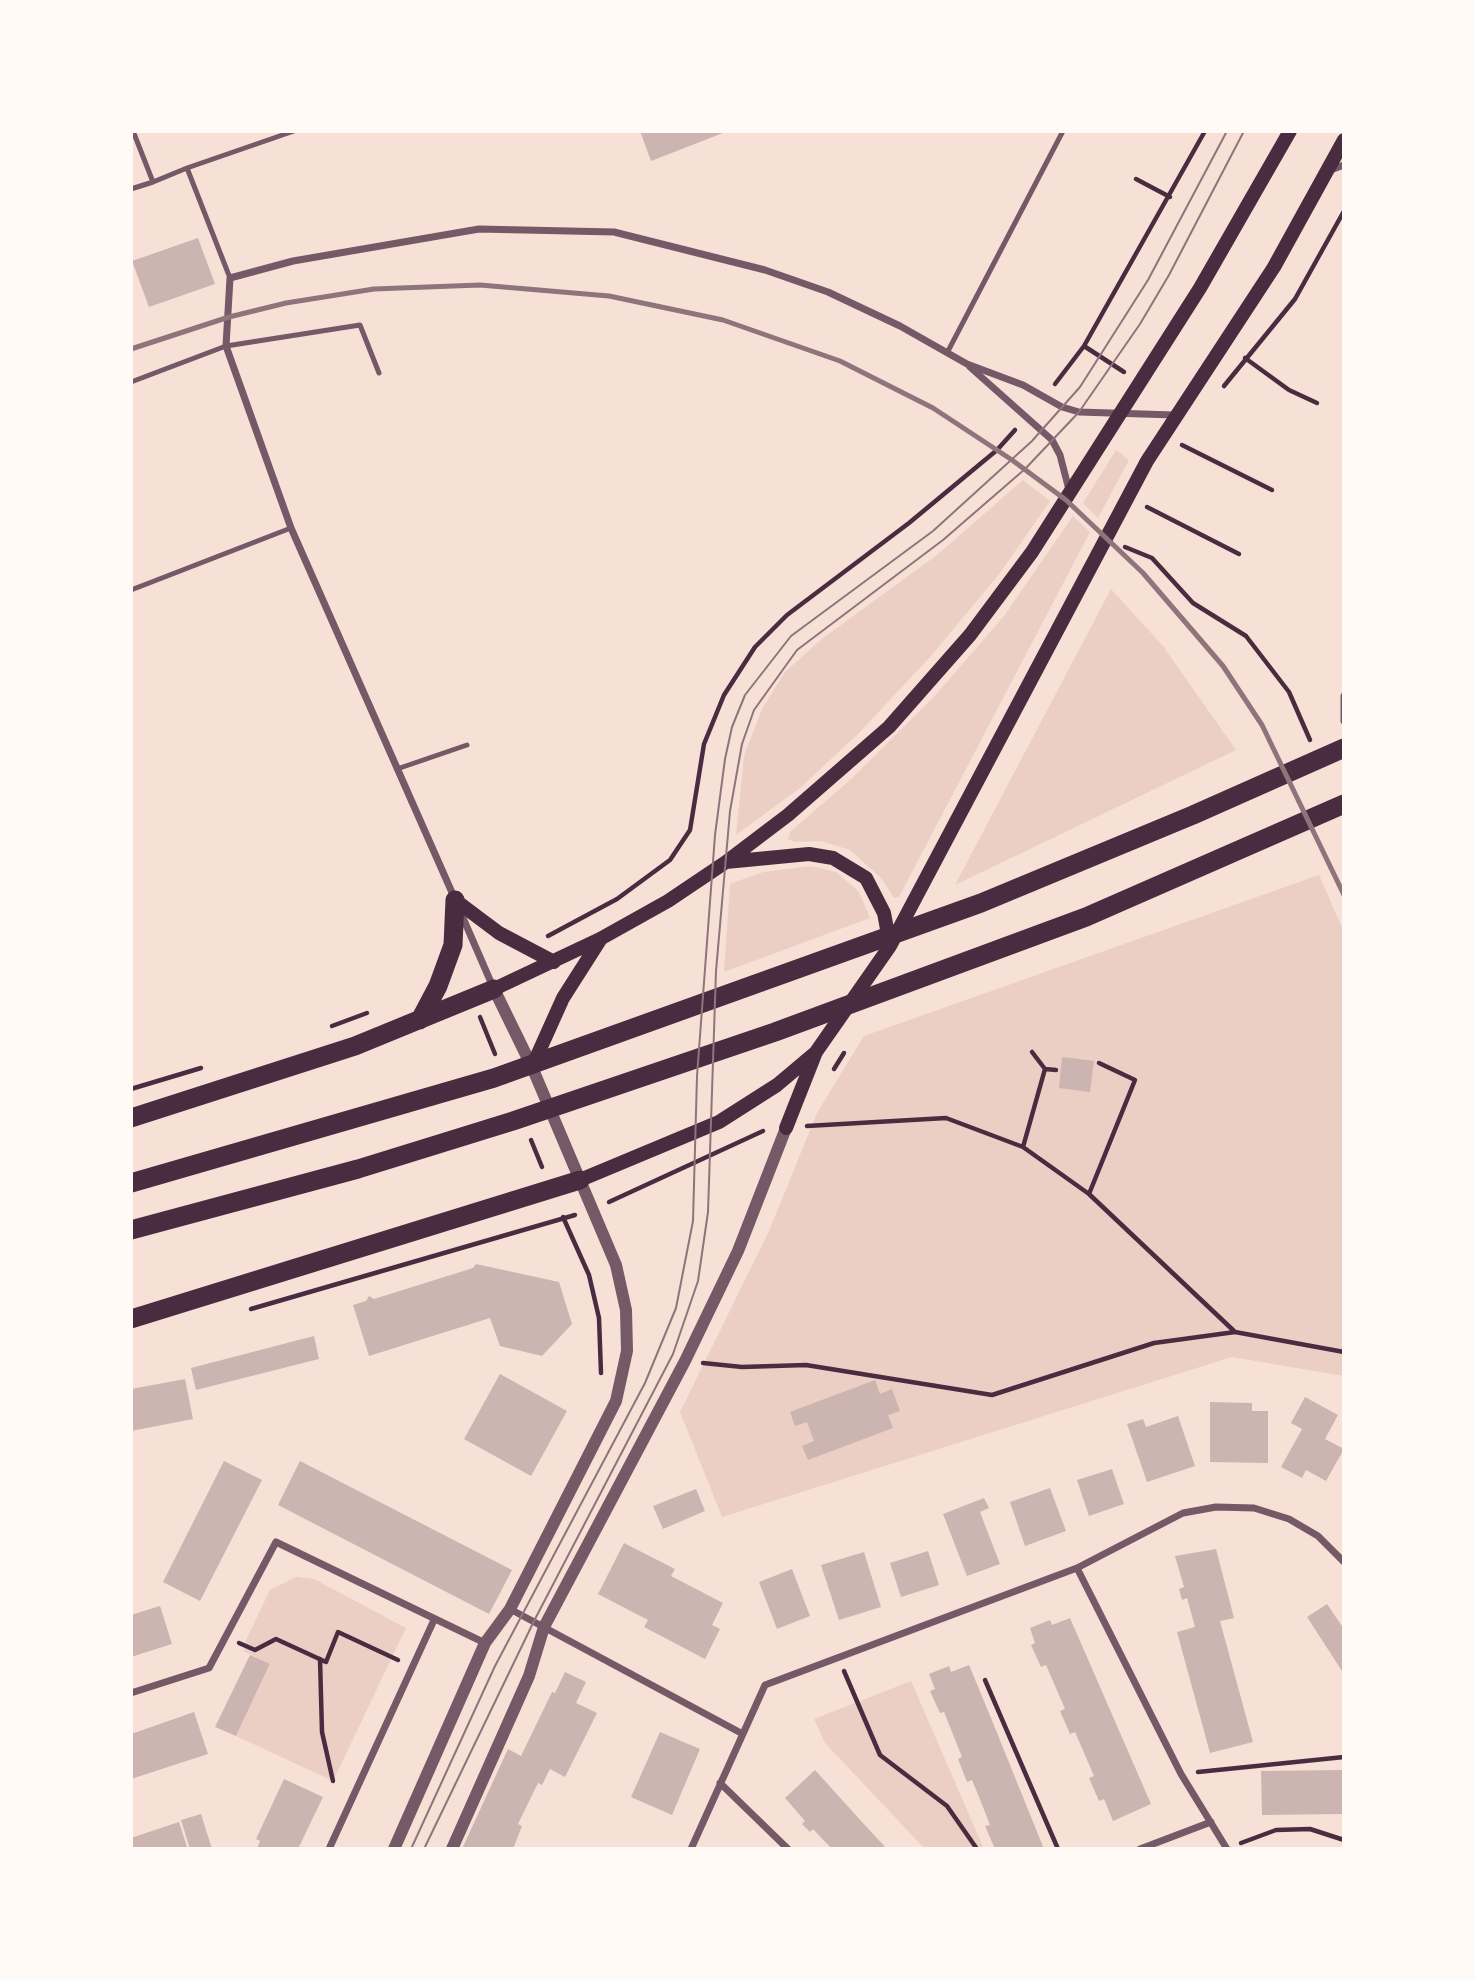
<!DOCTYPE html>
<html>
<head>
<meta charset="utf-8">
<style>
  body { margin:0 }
  #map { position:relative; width:1475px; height:1980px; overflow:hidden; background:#f7e1d7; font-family:"Titillium Web",sans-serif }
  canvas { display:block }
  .frame { position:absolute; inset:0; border:133px solid #fffaf5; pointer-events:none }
</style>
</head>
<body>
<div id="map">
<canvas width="1475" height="1980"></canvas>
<div class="frame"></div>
</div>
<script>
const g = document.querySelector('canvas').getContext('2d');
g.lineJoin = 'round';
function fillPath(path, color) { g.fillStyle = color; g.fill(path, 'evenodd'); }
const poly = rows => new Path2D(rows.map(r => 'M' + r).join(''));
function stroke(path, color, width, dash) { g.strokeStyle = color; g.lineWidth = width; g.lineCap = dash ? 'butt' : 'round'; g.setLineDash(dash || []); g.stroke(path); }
const green = poly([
  [1116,450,1129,460,1098,518,1083,503],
  [1023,480,1050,501,1000,573,931,656,859,733,800,788,736,835,744,756,762,709,785,672,823,638,937,555],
  [1073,516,1090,532,899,897,894,898,881,878,850,850,821,841,794,842,788,839,790,832,851,779,932,699,1004,616],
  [1111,589,1163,646,1236,750,955,885],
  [811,866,836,872,859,892,870,918,724,972,730,884,763,872],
  [1319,875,1344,932,1344,1376,1232,1357,722,1517,680,1412,769,1231,817,1113,864,1036],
  [296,1577,314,1579,406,1628,333,1781,236,1736,270,1665,244,1651,246,1640,270,1590],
  [911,1681,984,1849,925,1849,825,1743,814,1719]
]);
const building = poly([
  [640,131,728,131,651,161],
  [198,238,215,284,149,307,132,261],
  [1062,1057,1094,1061,1090,1092,1059,1088],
  [476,1264,559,1282,572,1324,542,1356,500,1346,490,1318,369,1356,353,1305,366,1301,369,1296,374,1299,473,1268],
  [314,1336,319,1359,196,1390,191,1368],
  [500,1374,567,1411,531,1476,464,1439],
  [185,1379,193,1419,131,1431,131,1389],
  [875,1380,880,1394,892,1389,900,1411,888,1415,893,1428,808,1460,802,1446,814,1441,807,1422,795,1426,790,1412],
  [1305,1397,1338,1415,1325,1439,1344,1449,1326,1481,1306,1470,1302,1478,1281,1467,1302,1429,1291,1423],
  [1210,1402,1252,1403,1252,1411,1268,1411,1268,1463,1210,1462],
  [1178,1416,1195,1466,1147,1482,1127,1424,1143,1419,1146,1427],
  [224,1461,262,1480,200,1601,163,1582],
  [300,1461,512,1570,489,1614,278,1505],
  [1112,1469,1124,1504,1089,1516,1077,1480],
  [1050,1488,1066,1531,1025,1546,1010,1502],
  [696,1489,705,1511,663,1529,653,1506],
  [984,1498,989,1508,980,1512,1000,1564,967,1576,943,1514],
  [624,1543,675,1569,671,1576,723,1603,712,1625,720,1629,705,1659,644,1627,648,1620,598,1594],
  [1216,1549,1234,1618,1220,1621,1253,1742,1210,1753,1177,1632,1195,1627,1187,1598,1182,1600,1179,1589,1184,1587,1175,1556],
  [928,1551,939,1585,901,1597,890,1563],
  [864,1552,881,1607,839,1620,821,1565],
  [792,1569,810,1616,777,1629,759,1582],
  [1327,1604,1344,1629,1344,1674,1307,1617],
  [160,1606,172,1644,131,1657,131,1615],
  [1070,1618,1151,1804,1113,1821,1104,1799,1099,1801,1089,1778,1094,1776,1075,1732,1070,1734,1060,1711,1065,1709,1046,1665,1041,1667,1031,1645,1035,1643,1030,1628,1050,1620,1052,1625],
  [250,1655,270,1664,236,1736,215,1727],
  [969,1665,991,1718,1044,1849,995,1849,985,1826,990,1825,981,1802,972,1780,967,1782,958,1759,962,1757,944,1712,940,1713,930,1691,935,1689,929,1674,949,1666,951,1672],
  [565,1672,586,1682,576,1703,597,1713,565,1777,550,1769,542,1785,538,1783,518,1824,522,1826,513,1849,462,1849,508,1749,521,1756,552,1692,555,1693],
  [194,1712,208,1754,131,1779,131,1734],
  [660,1732,700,1749,672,1815,631,1797],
  [815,1770,863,1823,887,1849,832,1849,813,1829,810,1832,802,1824,805,1821,785,1798],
  [1344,1770,1344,1814,1262,1815,1261,1771],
  [284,1779,323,1797,298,1849,257,1849,260,1841,256,1839],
  [201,1814,212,1849,190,1849,181,1820],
  [179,1822,187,1847,131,1849,131,1838]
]);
const path = poly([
  [1136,179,1170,197],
  [1084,346,1124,372],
  [1245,358,1289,390,1317,403],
  [1055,384,1084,346,1205,131],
  [1224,386,1295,299,1344,211],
  [1182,445,1272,490],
  [1147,507,1239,554],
  [1125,547,1152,558,1193,603,1246,636,1289,692,1310,740],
  [548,936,617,899,670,860,690,830,704,744,724,695,755,647,787,615,909,523,997,450,1015,430],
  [480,1017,495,1054],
  [332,1026,367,1013],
  [834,1069,844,1053],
  [1045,1069,1056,1070],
  [131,1089,201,1068],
  [807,1126,946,1118,1023,1147,1089,1194,1234,1331],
  [531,1140,542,1167],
  [1023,1147,1045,1069,1032,1052],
  [1089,1194,1135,1080,1099,1063],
  [609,1202,763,1131],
  [563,1217,589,1275,599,1318,601,1373],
  [251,1309,575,1215],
  [703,1363,742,1367,806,1365,992,1395,1154,1343,1235,1332,1344,1352],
  [239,1643,255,1650,276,1639,326,1662,338,1632,398,1660],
  [320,1659,322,1732,333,1781],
  [844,1671,880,1755,947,1806,977,1849],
  [985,1680,1058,1849],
  [1198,1772,1344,1757],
  [1241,1843,1276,1830,1310,1829,1344,1840]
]);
const service = poly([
  [133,131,153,182,187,168,230,278],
  [187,168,294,131],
  [131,189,153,182],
  [947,353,1063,131],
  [131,382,226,346,360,325,379,373],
  [131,590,291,528],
  [397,769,467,745]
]);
const minor = poly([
  [1328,171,1344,165],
  [970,367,1052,440,1060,455,1069,490],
  [1344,696,1344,721],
  [454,897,291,528,226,346,230,278,293,261,479,229,614,232,765,270,828,292,900,326,967,364,1023,385,1062,407,1079,412,1174,415],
  [460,911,493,987],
  [1077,1568,1181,1774,1227,1849],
  [510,1609,741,1733],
  [131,1693,209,1668,276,1542,485,1643],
  [720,1783,788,1849],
  [329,1849,434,1620],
  [691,1849,765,1685,1077,1568,1183,1513,1216,1507,1254,1508,1289,1519,1318,1536,1344,1562],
  [1140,1849,1211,1822]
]);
const tertiary = poly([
  [394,1849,485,1643,510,1609,616,1401,627,1351,626,1310,616,1265,532,1067,494,989],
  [452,1849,529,1676,544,1627,685,1361,738,1251,786,1128]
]);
const secondary = poly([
  [726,862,809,854,833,858,866,878,884,913,890,945],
  [455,900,499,933,554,962],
  [494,989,600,939,668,901,726,862,788,815,889,727,970,635,1032,552,1200,288,1290,131],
  [532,1067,563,998,600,940],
  [786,1128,816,1052,890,946,1147,461,1274,267,1344,140],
  [580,1180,719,1122,777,1085,815,1053]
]);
const trunk = poly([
  [420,1020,438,986,453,945,455,900],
  [131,1118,355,1046,494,989],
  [131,1183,494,1078,981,903,1193,815,1344,748],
  [131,1230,358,1169,513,1121,775,1032,1086,917,1344,804],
  [131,1319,580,1180]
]);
const tram = poly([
  [411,1849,495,1666,645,1383,676,1308,693,1221,697,1076,715,835,725,759,732,727,745,695,791,636,933,531,1032,441,1080,387,1148,280,1227,131],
  [424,1849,534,1621,673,1354,698,1281,708,1212,716,971,730,811,742,744,754,710,797,650,943,540,1025,469,1079,412,1140,324,1169,275,1244,131]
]);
const rail = poly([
  [131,349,229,317,286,303,374,289,480,285,609,296,723,320,840,361,933,408,1012,460,1066,500,1143,573,1223,666,1262,725,1344,895]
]);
fillPath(green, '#ebcfc5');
fillPath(building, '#ccb4b1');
stroke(path, '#4a2c40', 4.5);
stroke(service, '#755966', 5);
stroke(minor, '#755966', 7);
stroke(tertiary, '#755966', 12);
stroke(secondary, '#4a2c40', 14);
stroke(trunk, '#4a2c40', 19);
stroke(tram, '#8f747c', 2);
stroke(rail, '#8f747c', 5);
</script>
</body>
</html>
